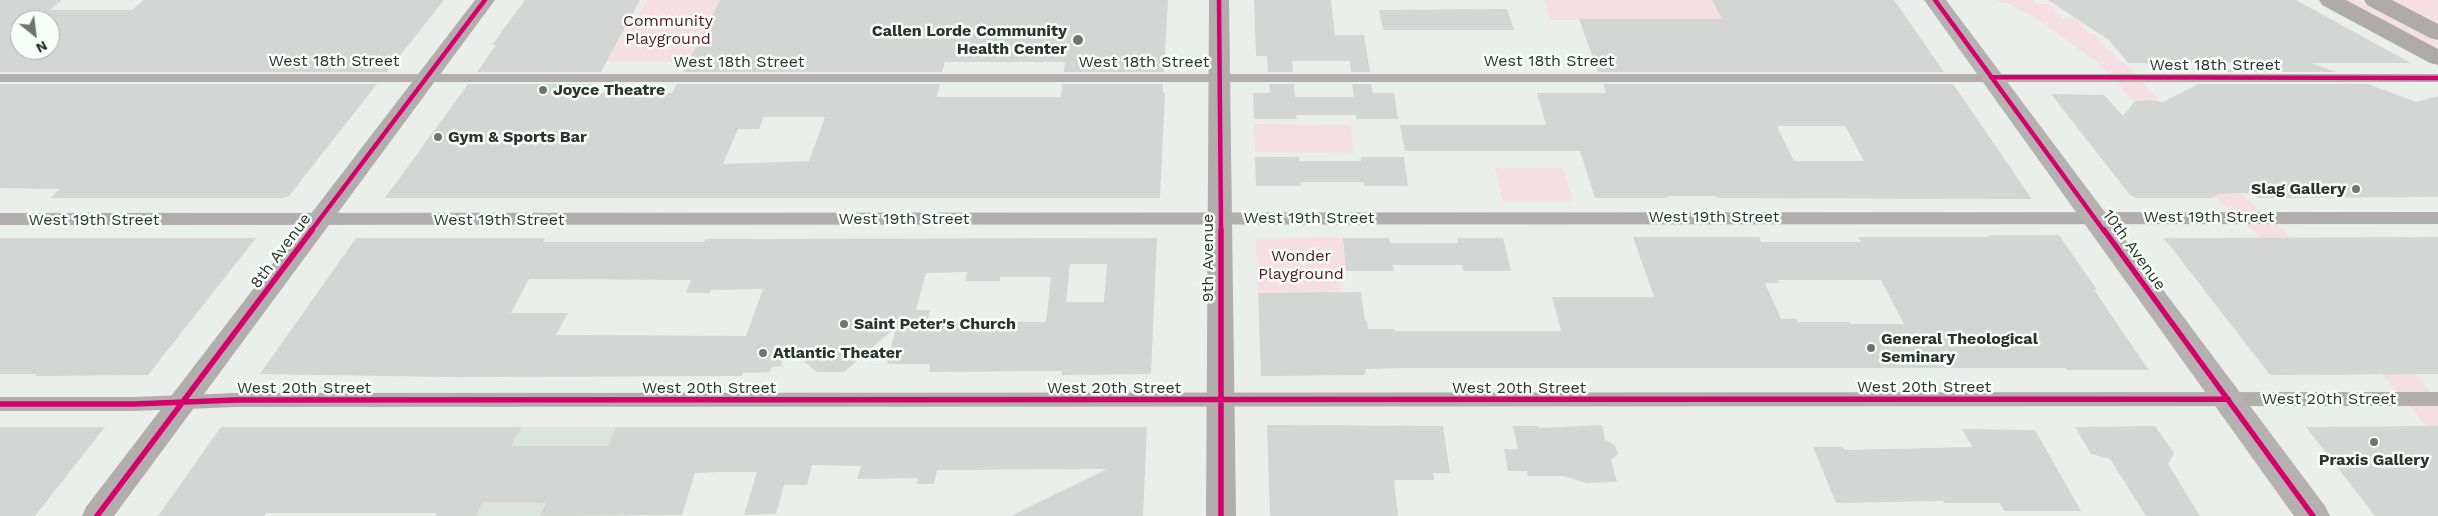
<!DOCTYPE html>
<html>
<head>
<meta charset="utf-8">
<style>
  body { margin:0 }
  #map { position:relative; width:2438px; height:516px; overflow:hidden; background:#ebefec; font-family:"Work Sans",sans-serif }
  canvas { display:block }
  .north { position:absolute; left:10px; top:10px; width:50px; height:50px; box-sizing:border-box; background:#f7fff8; border:1px solid #a7ada8; border-radius:50%; rotate:151deg; font-size:14px; font-weight:700; line-height:20px; text-align:center; color:#2e312f }
  .north::after { content:''; display:block; margin:auto; width:18px; height:22px; background:#707471; clip-path:polygon(50% 0,100% 100%,50% 72%,0 100%) }
</style>
</head>
<body>
<div id="map">
<canvas width="2438" height="516"></canvas>
<div class="north">N</div>
</div>
<script>
const g = document.querySelector('canvas').getContext('2d');
g.lineJoin = 'round';
function fillPath(path, color) { g.fillStyle = color; g.fill(path, 'evenodd'); }
const poly = rows => new Path2D(rows.map(r => 'M' + r).join(''));
function stroke(path, color, width, dash) { g.strokeStyle = color; g.lineWidth = width; g.lineCap = dash ? 'butt' : 'round'; g.setLineDash(dash || []); g.stroke(path); }
function write(font, color, halo, rows, align = 'center') {
  g.font = font + ' "Work Sans",sans-serif'; g.lineWidth = 5; g.setLineDash([]); g.textBaseline = 'middle'; g.strokeStyle = halo; g.fillStyle = color; for (const [text, x, y, turn = 0] of rows) {
    g.save(); g.translate(x, y); g.rotate((+turn || 0) * Math.PI / 180); g.textAlign = isNaN(turn) ? turn : align; if (halo) g.strokeText(text, 0, 0); g.fillText(text, 0, 0); g.restore();
  }
}
const built = poly([
  [482,427,657,427,620,516,435,516]
]);
const green = poly([
  [647,0,720,0,688,62,607,62,631,21,635,21],
  [1544,0,1712,0,1722,19,1550,20],
  [1997,0,2034,0,2037,4,2050,4,2063,19,2076,18,2089,34,2094,34,2106,48,2109,48,2121,62,2124,62,2244,196,2303,248,2438,400,2438,439,2302,281,2262,239,2214,196,2123,89,2097,62,2037,19,2008,3,2002,3],
  [2345,0,2359,0,2438,42,2438,46,2434,48],
  [2390,0,2438,0,2438,25],
  [1254,124,1351,125,1354,153,1255,152],
  [1495,168,1563,168,1573,201,1503,201],
  [1343,238,1346,271,1339,271,1341,293,1258,293,1256,239]
]);
const building = poly([
  [0,0,62,0,50,10,132,10,143,0,444,0,387,72,0,72],
  [20,20,50,20,50,50,20,50],
  [525,0,640,0,601,72,477,72,496,45,492,45],
  [720,0,1168,0,1164,72,1064,72,1065,62,945,62,942,72,683,72],
  [1254,0,1331,0,1335,35,1364,35,1370,72,1351,72,1350,61,1292,61,1293,72,1268,72,1267,56,1256,56],
  [1712,0,1894,0,1944,72,1598,72,1579,19,1722,19],
  [2048,0,2296,0,2411,63,2311,63,2336,72,2223,72,2243,63,2128,63,2109,40],
  [1507,9,1514,30,1383,30,1379,10],
  [0,84,377,84,289,196,283,198,50,198,60,189,0,188],
  [468,84,593,84,587,93,672,93,677,84,940,84,937,97,1061,97,1062,84,1163,84,1163,93,1165,93,1160,198,385,198],
  [764,117,825,117,809,161,723,164,738,129,759,129],
  [1269,84,1294,84,1295,97,1354,97,1352,84,1371,84,1373,93,1394,93,1398,119,1356,119,1356,115,1296,115,1297,119,1254,119,1253,93,1270,93],
  [1603,84,1953,84,2032,199,1717,198,1716,196,1667,196,1668,198,1595,198,1580,151,1405,151,1400,125,1546,125,1537,93,1606,93],
  [1777,126,1845,126,1864,161,1794,161],
  [2198,84,2368,84,2416,102,2438,96,2438,197,2259,198,2244,193,2219,194,2212,198,2136,198,2130,195,2051,94,2104,95,2123,116,2135,101,2151,100,2163,102],
  [1255,157,1299,157,1299,161,1361,161,1361,157,1404,157,1408,186,1364,186,1364,182,1300,182,1301,186,1256,186],
  [1988,235,2059,235,2097,290,2094,290,2149,370,2067,370,2066,368,1400,368,1366,369,1365,375,1261,376,1258,293,1361,292,1365,321,1367,321,1368,329,1394,329,1395,331,1561,331,1552,297,1654,297,1633,237,1759,237,1761,242,1861,242,1858,237,1989,237],
  [1778,280,1881,280,1904,324,1850,324,1849,322,1798,322,1797,319,1781,319,1765,283,1780,283],
  [2438,237,2438,374,2270,375,2164,238],
  [0,238,256,238,148,375,35,376,37,374,0,374],
  [356,238,545,238,543,242,704,242,706,239,1157,238,1151,374,1062,375,1062,371,929,372,930,364,887,364,896,327,844,372,817,372,787,347,781,366,772,367,770,372,743,373,742,376,454,377,260,374],
  [1070,264,1107,264,1104,302,1066,302],
  [967,272,965,281,1000,281,1000,277,1051,277,1046,322,933,322,934,319,928,319,930,310,916,310,926,273],
  [529,279,691,280,686,293,710,293,711,290,763,289,746,336,556,335,568,313,511,313],
  [1343,238,1389,238,1390,243,1458,243,1457,238,1503,238,1511,271,1463,271,1462,265,1393,265,1394,271,1346,271],
  [1267,425,1443,426,1450,473,1433,473,1434,480,1394,480,1398,516,1270,516],
  [1602,425,1605,440,1615,445,1618,454,1611,460,1617,482,1586,483,1564,476,1528,476,1527,471,1508,471,1504,449,1518,449,1513,426,1538,426,1539,428],
  [2155,426,2174,453,2168,464,2200,516,2146,516,2110,459,2091,454,2075,427],
  [2438,426,2438,516,2375,516,2306,427],
  [0,427,105,427,35,516,0,516],
  [221,427,521,427,511,446,608,446,616,427,1147,427,1143,516,1011,516,1107,469,937,470,934,484,916,484,918,478,857,479,861,466,812,465,807,485,784,485,776,514,744,515,757,472,719,472,695,473,682,515,540,516,546,503,483,502,476,516,435,516,437,513,266,513,264,516,158,516],
  [1962,429,2035,430,2081,511,2004,511,2000,503,1945,503,1942,501,1836,503,1813,447,1841,447,1846,450,1972,447]
]);
const street = poly([
  [0,74,2438,74,2438,82,0,82,0,74],
  [2438,212,2438,224,0,225,0,213,2438,212],
  [2438,392,2438,406,236,407,134,411,0,411,0,397,134,397,236,393,2438,392]
]);
const secondary = poly([
  [475,0,495,0,114,516,82,516,86,507,475,0],
  [1209,0,1229,0,1236,516,1206,516,1209,0]
]);
const primary = poly([
  [1924,0,1946,0,2325,506,2330,516,2294,516,1924,0]
]);
const highway = poly([
  [2319,0,2346,0,2438,49,2438,65,2430,63,2322,5,2319,0],
  [2364,0,2392,0,2438,24,2438,40,2430,38,2367,5,2364,0]
]);
const cyclewayFar1 = poly([
  [1219,0,1221,231],
  [1935,0,2104,231],
  [1991,77,2438,78],
  [311,231,485,0]
]);
const cycleway = poly([
  [1221,230,1221,516],
  [2104,230,2313,516],
  [0,404,134,404,236,400,2228,399],
  [97,516,312,230]
]);
const markers = [
  [1078,40,6,"#707471"],
  [543,90,5,"#707471"],
  [438,137,5,"#707471"],
  [2356,189,5,"#707471"],
  [844,324,5,"#707471"],
  [1871,348,5,"#707471"],
  [763,353,5,"#707471"],
  [2374,442,5,"#707471"]
];
const parkNames = [
  ["Community",668,21],
  ["Playground",668,39],
  ["Wonder",1301,256],
  ["Playground",1301,274]
];
const poiNames = [
  ["Callen Lorde Community",1067,31,"right"],
  ["Health Center",1067,49,"right"],
  ["Joyce Theatre",553,90],
  ["Gym & Sports Bar",448,137],
  ["Slag Gallery",2346,189,"right"],
  ["Saint Peter's Church",854,324],
  ["General Theological",1881,339],
  ["Seminary",1881,357],
  ["Atlantic Theater",773,353],
  ["Praxis Gallery",2374,460,"center"]
];
const streetNames = [
  ["West 18th Street",334,61],
  ["West 18th Street",1549,61],
  ["West 18th Street",739,62],
  ["West 18th Street",1144,62],
  ["West 18th Street",2215,65],
  ["West 19th Street",1714,217],
  ["West 19th Street",2209,217],
  ["West 19th Street",1309,218],
  ["West 19th Street",904,219],
  ["West 19th Street",94,220],
  ["West 19th Street",499,220],
  ["10th Avenue",2134,250,54],
  ["8th Avenue",281,251,-53],
  ["9th Avenue",1208,258,-90],
  ["West 20th Street",1924,387],
  ["West 20th Street",304,388],
  ["West 20th Street",709,388],
  ["West 20th Street",1114,388],
  ["West 20th Street",1519,388],
  ["West 20th Street",2329,399]
];
fillPath(built, '#dbe5dd');
fillPath(green, '#f5dfe3');
fillPath(building, '#d3d6d4');
fillPath(street, '#b2aeaf');
fillPath(secondary, '#b1aead');
fillPath(primary, '#b4b1b0');
fillPath(highway, '#afabab');
stroke(cyclewayFar1, '#d6006c', 4.5);
stroke(cycleway, '#d6006c', 5.5);
for (const [x, y, r, color] of markers) { const dot = new Path2D(); dot.arc(x, y, r, 0, 2 * Math.PI); g.fillStyle = color; g.fill(dot); stroke(dot, '#f7fff8', 2); }
write('16px', '#50182b', '#f7fff8', parkNames);
write('bold 16px', '#2e312f', '#f7fff8', poiNames, 'left');
write('16px', '#2e312f', '#f7fff8', streetNames);
</script>
</body>
</html>
